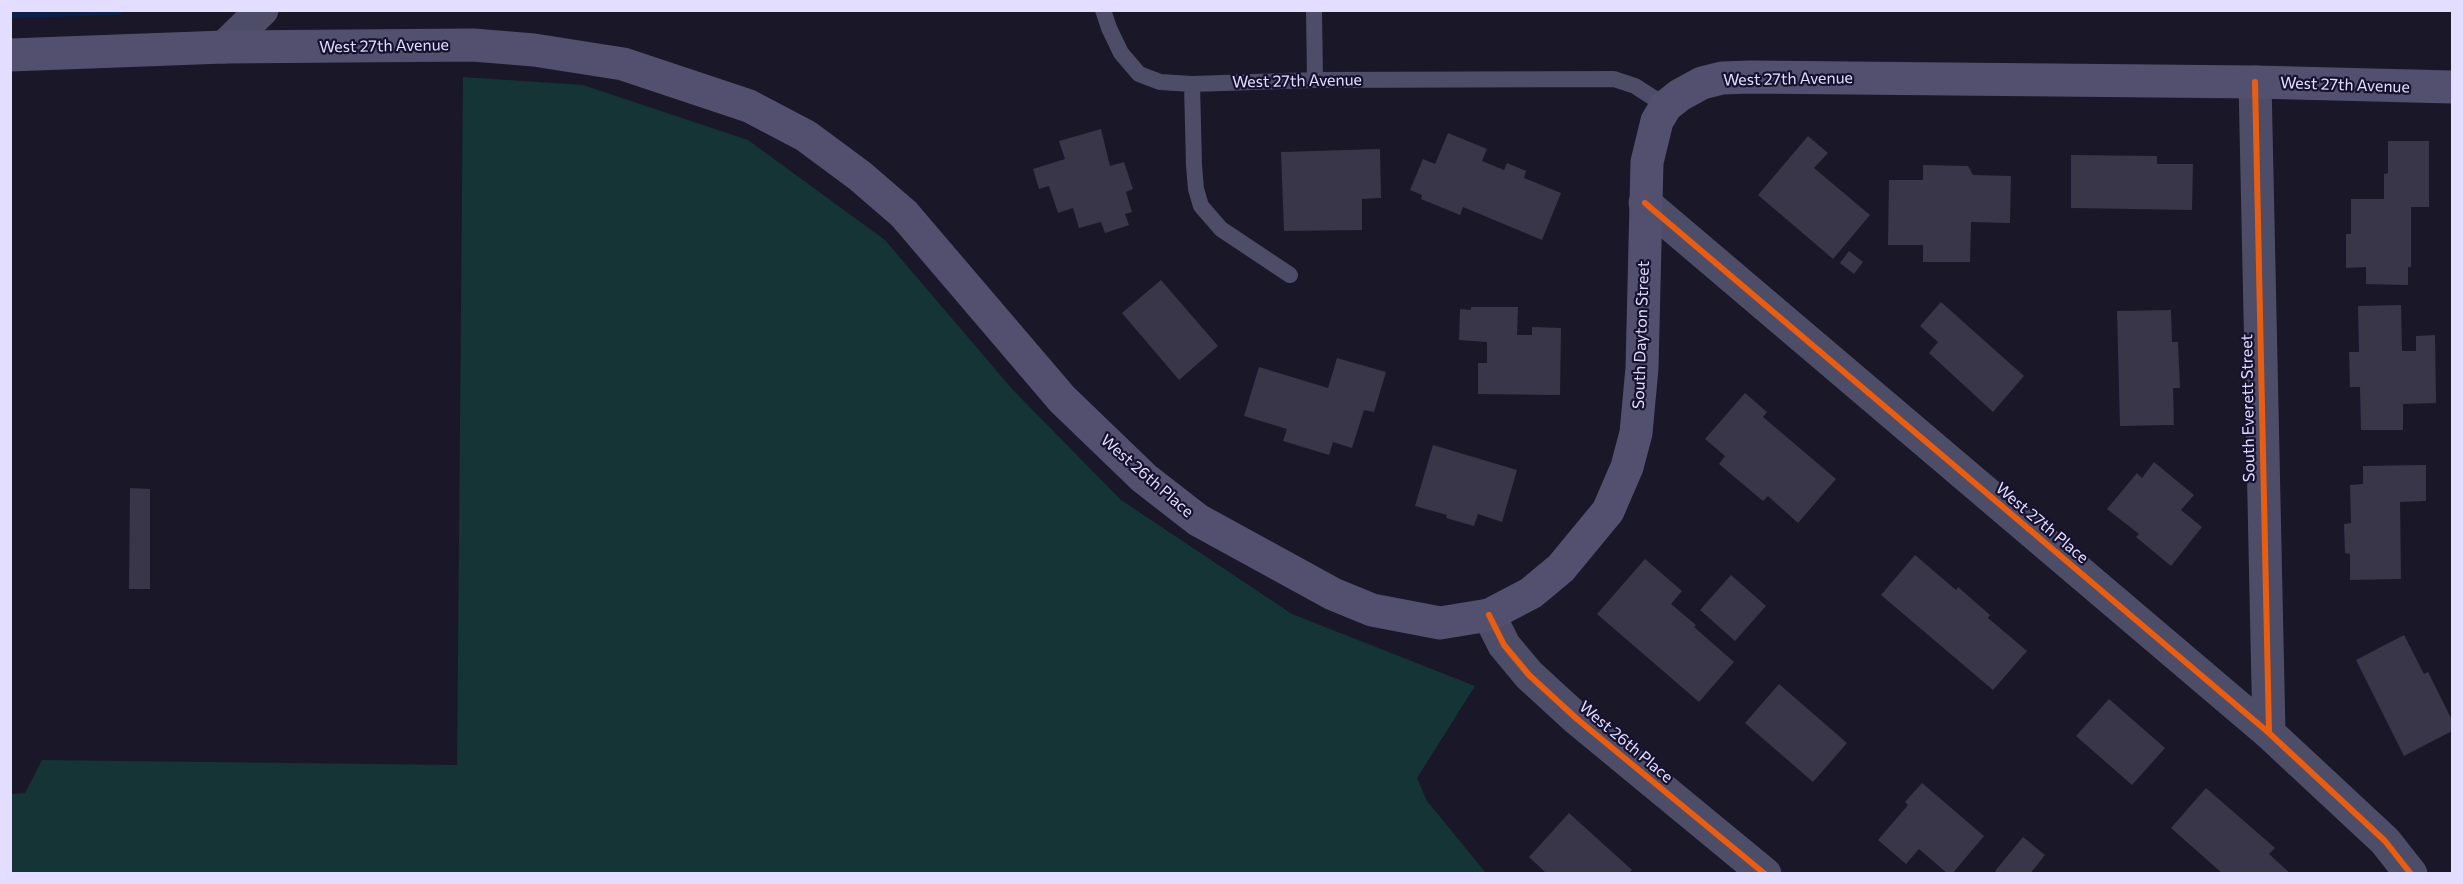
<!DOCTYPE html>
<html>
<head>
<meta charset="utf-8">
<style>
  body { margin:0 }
  #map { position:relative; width:2463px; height:884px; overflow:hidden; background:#1a1728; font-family:Commissioner,sans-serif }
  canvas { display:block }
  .frame { position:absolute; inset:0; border:12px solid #e3deff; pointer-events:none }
</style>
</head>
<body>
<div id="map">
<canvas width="2463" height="884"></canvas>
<div class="frame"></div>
</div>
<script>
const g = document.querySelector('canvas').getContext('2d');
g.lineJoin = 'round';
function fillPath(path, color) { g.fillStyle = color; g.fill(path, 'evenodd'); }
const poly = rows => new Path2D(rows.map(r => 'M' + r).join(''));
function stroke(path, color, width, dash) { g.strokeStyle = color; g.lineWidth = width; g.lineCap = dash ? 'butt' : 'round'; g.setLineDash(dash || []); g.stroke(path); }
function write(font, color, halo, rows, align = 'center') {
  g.font = font + ' Commissioner,sans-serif'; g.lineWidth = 4.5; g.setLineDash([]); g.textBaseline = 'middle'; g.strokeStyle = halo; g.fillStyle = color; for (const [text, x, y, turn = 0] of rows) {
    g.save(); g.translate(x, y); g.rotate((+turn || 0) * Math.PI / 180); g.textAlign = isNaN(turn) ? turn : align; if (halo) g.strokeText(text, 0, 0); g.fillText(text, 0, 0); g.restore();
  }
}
const green = poly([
  [463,77,583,85,748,140,885,240,1013,390,1121,500,1292,614,1475,686,1417,778,1427,801,1486,873,11,873,11,794,25,793,42,760,457,765]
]);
const stream = poly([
  [10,13,118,10]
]);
const building = poly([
  [1101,129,1110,166,1124,162,1133,189,1126,192,1132,212,1125,214,1129,225,1105,233,1101,222,1079,228,1073,208,1058,213,1049,186,1039,189,1033,169,1065,159,1059,141],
  [1448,133,1487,149,1482,161,1504,170,1507,163,1526,171,1524,178,1561,193,1542,240,1463,207,1460,215,1421,199,1422,195,1410,190,1423,159,1435,164],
  [1808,136,1828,153,1814,168,1870,215,1833,259,1758,195],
  [2388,141,2429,141,2429,207,2411,207,2411,267,2408,267,2408,285,2366,284,2366,267,2346,268,2346,234,2351,234,2351,199,2384,199,2384,174,2388,173],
  [1380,149,1381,198,1362,199,1362,230,1284,231,1281,152],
  [2071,155,2157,156,2157,164,2193,164,2192,210,2071,208],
  [1923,165,1968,166,1973,175,2011,176,2010,223,1971,222,1970,262,1923,262,1923,245,1888,245,1889,180,1923,180],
  [1849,251,1863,262,1854,274,1840,263],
  [1161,280,1218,346,1179,380,1122,313],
  [1941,302,2024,376,1993,412,1929,353,1938,342,1920,326],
  [2401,305,2402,351,2416,351,2416,336,2435,335,2436,403,2403,404,2403,430,2361,430,2360,387,2350,387,2349,352,2359,352,2358,306],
  [1471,307,1518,307,1517,335,1532,335,1532,327,1561,328,1560,395,1478,394,1478,363,1487,363,1487,342,1459,340,1460,309,1471,310],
  [2171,310,2172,342,2178,342,2180,388,2173,388,2174,425,2120,426,2117,311],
  [1337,358,1386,372,1374,412,1364,410,1352,448,1333,442,1329,455,1283,441,1287,429,1244,416,1259,367,1328,388],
  [1745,393,1767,412,1763,417,1836,479,1798,523,1768,496,1763,501,1719,464,1725,456,1705,439],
  [1433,445,1517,470,1502,522,1478,514,1474,526,1446,518,1447,515,1415,506],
  [2154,462,2194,495,2181,510,2202,527,2171,566,2136,537,2139,534,2107,509,2137,473,2142,478],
  [2426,465,2426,501,2400,502,2401,579,2350,580,2350,554,2345,553,2344,524,2351,523,2350,485,2363,484,2363,466],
  [130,488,150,489,150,589,129,589],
  [1915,555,1956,590,1958,587,1990,615,1988,618,2027,651,1993,690,1881,595],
  [1645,559,1682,591,1671,604,1696,625,1694,627,1734,662,1699,702,1597,614],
  [1731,575,1766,606,1735,641,1700,610],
  [2404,635,2424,674,2428,672,2452,720,2452,731,2404,756,2356,660],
  [1779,684,1847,743,1813,782,1745,723],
  [2109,699,2165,748,2132,785,2076,736],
  [1922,783,1984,836,1952,874,1948,874,1919,849,1906,864,1878,840,1908,805,1905,802],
  [2206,788,2275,848,2269,854,2291,874,2223,874,2171,828],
  [1569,813,1632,870,1628,874,1547,874,1529,857],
  [2023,837,2045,855,2030,874,1999,874,1995,871]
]);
const service = poly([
  [1103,10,1109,28,1121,53,1139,74,1160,82,1192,84,1315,80,1614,79,1635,86,1666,106],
  [1314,10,1315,80],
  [1192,84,1194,165,1196,189,1201,206,1221,229,1290,275]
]);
const minor = poly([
  [2255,82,2269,733],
  [1645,203,2269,733,2385,841,2411,874],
  [1489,615,1504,645,1529,675,1577,719,1765,874]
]);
const tertiary = poly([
  [224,47,262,10]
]);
const secondary = poly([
  [10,55,224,47,473,45,534,50,623,64,749,106,806,136,860,176,904,214,1062,399,1144,478,1198,520,1333,594,1372,610,1440,623,1489,615,1531,593,1561,568,1608,511,1627,467,1636,433,1642,368,1647,162,1657,121,1666,106,1680,95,1702,83,1722,78,1750,77,2255,82,2452,87]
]);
const cycleway = poly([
  [2255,82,2269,733],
  [1645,203,2269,733,2385,841,2411,874],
  [1489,615,1504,645,1529,675,1577,719,1765,874]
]);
const streetNames = [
  ["West 27th Avenue",384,46,-1],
  ["West 27th Avenue",1788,79,-1],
  ["West 27th Avenue",1297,81,-1],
  ["West 27th Avenue",2345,85,2],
  ["South Dayton Street",1641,335,-88],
  ["South Everett Street",2248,408,-91],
  ["West 26th Place",1147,476,41],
  ["West 27th Place",2042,523,40],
  ["West 26th Place",1626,742,40]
];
fillPath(green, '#143436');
stroke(stream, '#0b204b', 10);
fillPath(building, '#3a3649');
stroke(service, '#4e4d68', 16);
stroke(minor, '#4e4d68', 33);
stroke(tertiary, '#4e4d68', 33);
stroke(secondary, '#52506e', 33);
stroke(cycleway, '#e95d12', 6);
write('16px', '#e3deff', '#16112e', streetNames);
</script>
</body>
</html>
